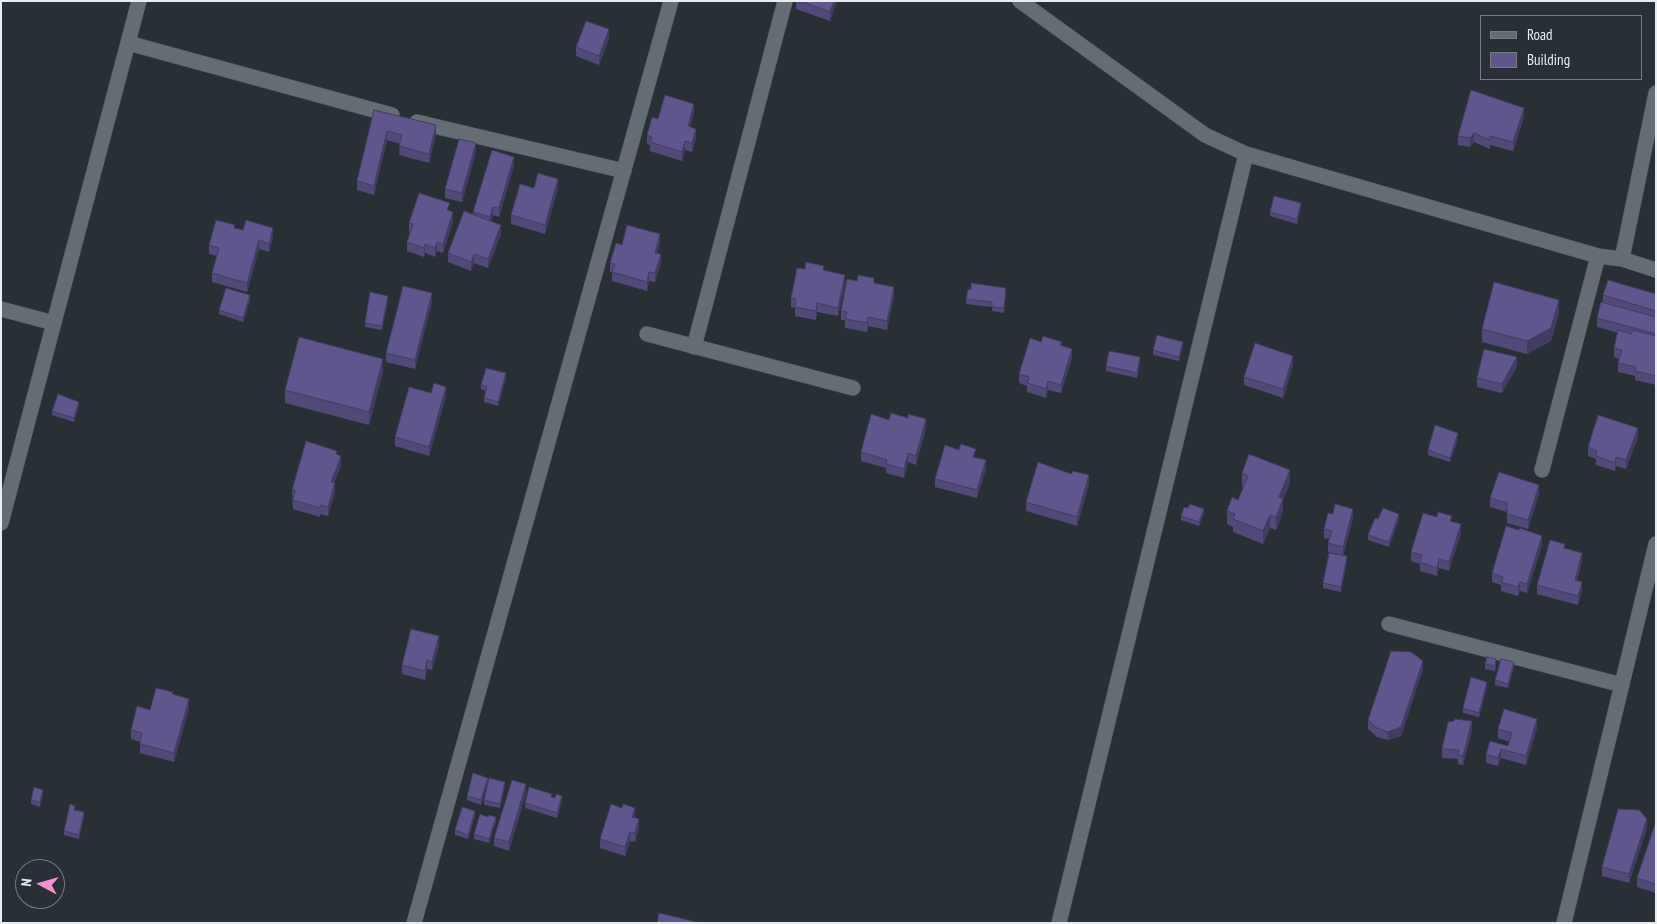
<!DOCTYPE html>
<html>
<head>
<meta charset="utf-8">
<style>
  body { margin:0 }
  #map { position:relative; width:1657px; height:924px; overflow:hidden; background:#282f35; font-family:"PT Sans Narrow",sans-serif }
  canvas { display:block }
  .frame { position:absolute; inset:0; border:2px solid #e8edf1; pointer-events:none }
  .legend { position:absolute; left:1480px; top:15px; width:162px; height:65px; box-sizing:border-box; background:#282f35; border:1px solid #757b80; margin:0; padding:6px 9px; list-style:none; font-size:15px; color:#e8edf1 }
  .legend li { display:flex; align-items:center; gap:10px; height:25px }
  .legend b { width:25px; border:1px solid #757b80 }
  .north { position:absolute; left:15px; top:859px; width:50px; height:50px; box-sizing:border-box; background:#282f35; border:1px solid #757b80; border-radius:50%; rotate:276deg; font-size:14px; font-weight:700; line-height:20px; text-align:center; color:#e8edf1 }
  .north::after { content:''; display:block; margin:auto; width:18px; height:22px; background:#f590d1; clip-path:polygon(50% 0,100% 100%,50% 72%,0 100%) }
</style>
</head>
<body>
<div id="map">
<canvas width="1657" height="924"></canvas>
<div class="frame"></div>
<ul class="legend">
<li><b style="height:6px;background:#646c74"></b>Road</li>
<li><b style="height:14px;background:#5e568d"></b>Building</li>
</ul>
<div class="north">N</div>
</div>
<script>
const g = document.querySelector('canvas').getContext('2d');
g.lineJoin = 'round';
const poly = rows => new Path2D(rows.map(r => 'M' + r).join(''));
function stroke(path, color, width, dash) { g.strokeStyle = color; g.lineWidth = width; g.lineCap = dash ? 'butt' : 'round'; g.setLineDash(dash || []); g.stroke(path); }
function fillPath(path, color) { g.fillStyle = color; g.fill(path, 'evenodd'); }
const minor = poly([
  [1020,1,1205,135,1246,154,1598,256,1622,259,1656,270],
  [128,43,392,115],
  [417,122,624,171],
  [1622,259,1656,93],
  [1,309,54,323],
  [647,334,853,388],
  [694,347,785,1],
  [1542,470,1598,256],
  [1,523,139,1],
  [1389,624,1622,685],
  [414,923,671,1],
  [1059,923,1246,154],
  [1564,923,1656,544]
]);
const wall = poly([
  [795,1,837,1,830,21,796,9,796,2],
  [609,38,599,65,576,56,576,47],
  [374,110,436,134,429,163,399,155,400,144,387,140,374,195,357,190,357,181],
  [694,112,690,127,696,138,692,152,685,150,682,161,650,151,650,145,647,144,647,135,658,119],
  [1524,117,1513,151,1490,145,1490,149,1474,142,1470,147,1458,145,1458,136],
  [476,152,462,202,445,198,445,189],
  [514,166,499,217,493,215,491,222,501,234,488,268,474,263,471,271,448,262,448,253,473,215,473,212],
  [534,188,558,188,545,234,511,224,511,215],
  [1301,208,1297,224,1270,216,1270,212],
  [450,211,453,221,443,253,437,251,435,257,425,253,424,257,407,251,407,242,410,233,409,232,409,223],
  [235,228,273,236,269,252,259,249,247,292,212,282,212,273,217,256,209,254,209,245],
  [660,243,657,253,661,263,655,282,649,281,647,291,612,281,612,272,610,272,610,263,622,245],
  [805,269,824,271,845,284,838,316,817,312,816,320,795,316,795,308,791,307,791,298],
  [874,283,894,296,887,330,868,326,867,332,845,328,845,320,841,320,841,311],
  [971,290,1006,292,1004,313,992,311,992,307,966,304,966,299],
  [1656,294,1656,385,1635,380,1635,376,1618,372,1618,363,1619,359,1614,357,1614,348,1618,333,1597,327,1597,318,1603,303,1603,295],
  [250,300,243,322,219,314,219,310],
  [388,301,382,330,365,327,365,323],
  [432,302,415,369,386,362,386,353],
  [1559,313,1551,341,1527,354,1482,342,1482,329],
  [1041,342,1062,346,1072,358,1061,393,1048,390,1046,398,1027,392,1027,386,1019,383,1019,374],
  [1183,346,1179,361,1153,355,1153,350],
  [1140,362,1137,378,1106,371,1106,366],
  [1293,365,1283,398,1244,385,1244,377],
  [1517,366,1502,393,1477,387,1477,378],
  [383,372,369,425,285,403,285,390],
  [506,378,498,406,484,402,484,398,486,391,481,389,481,385],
  [431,393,446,396,429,456,395,446,395,437],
  [79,406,74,422,52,415,52,411],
  [889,420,926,428,916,465,908,462,904,478,886,473,886,468,861,461,861,452],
  [1638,437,1626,469,1616,466,1615,471,1596,465,1596,459,1588,456,1588,447],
  [1458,438,1450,462,1428,455,1428,450],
  [337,455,341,465,334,483,335,492,328,516,320,514,320,517,293,509,292,490],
  [976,457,986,469,977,498,935,487,935,479],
  [1242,473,1290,483,1283,500,1283,512,1276,530,1270,528,1263,544,1233,532,1233,527,1227,524,1227,511,1238,500,1243,487,1242,486],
  [1089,484,1077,526,1026,511,1026,502],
  [1539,494,1528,529,1507,523,1507,512,1490,507,1490,498],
  [1204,513,1199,526,1181,520,1181,516],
  [1353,518,1343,556,1347,561,1341,592,1323,588,1323,583,1341,555,1328,552,1328,543,1329,539,1324,538,1324,529],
  [1378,519,1399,519,1389,547,1368,540,1368,535],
  [1452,522,1461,533,1449,571,1439,568,1437,576,1420,571,1420,564,1411,561,1411,552],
  [1542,545,1527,593,1520,591,1518,596,1501,591,1501,585,1492,582,1492,573],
  [1565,548,1582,562,1577,580,1582,590,1578,605,1537,594,1537,585],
  [439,645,432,670,427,669,425,680,402,674,402,665],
  [1485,664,1496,664,1495,671,1485,669],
  [1514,667,1508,688,1495,685,1495,680],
  [1423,669,1401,736,1388,740,1377,737,1368,729,1368,720],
  [1487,687,1479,717,1463,713,1463,708],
  [173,695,189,708,174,762,140,753,140,742,131,739,131,730,150,710],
  [1454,721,1472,730,1463,765,1458,764,1458,759,1442,758,1442,749],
  [1537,728,1526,765,1501,758,1498,766,1486,763,1486,754,1508,746,1510,742,1498,738,1498,729],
  [488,782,481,805,467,800,467,796],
  [505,786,500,808,484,805,484,800],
  [526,793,509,851,494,846,494,838],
  [43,794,40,807,31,804,31,800],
  [552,797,562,800,557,818,525,808,525,803],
  [75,810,84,817,79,839,64,835,64,831],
  [475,816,468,839,455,835,455,830],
  [488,817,496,821,489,843,474,839,474,834],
  [635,818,639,828,635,842,630,841,625,856,600,848,600,839],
  [1656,821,1656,893,1637,887,1637,878],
  [1647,828,1629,883,1602,876,1602,867]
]);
const shadedWall = poly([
  [834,1,837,1,830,21,830,12],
  [609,29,609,38,599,65,599,56],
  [694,104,694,112,688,135,688,126],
  [1524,108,1524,117,1513,151,1513,142],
  [436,125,436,134,429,163,429,154],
  [696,129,696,138,692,152,692,143],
  [387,131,387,140,374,195,374,186],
  [1474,133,1474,142,1470,147,1470,138],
  [685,141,685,150,682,161,682,152],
  [476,143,476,152,462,202,462,193],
  [514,157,514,166,499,217,499,208],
  [558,179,558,188,545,234,545,225],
  [1301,203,1301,208,1297,224,1297,219],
  [493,207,493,215,490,226,490,217],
  [453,212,453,221,443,253,443,244],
  [501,225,501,234,488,268,488,259],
  [273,228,273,236,269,252,269,244],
  [660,234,660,243,655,262,655,253],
  [259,240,259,249,247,292,247,283],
  [437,242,437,251,435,257,435,248],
  [425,244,425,253,424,257,424,248],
  [474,254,474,263,471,271,471,262],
  [661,254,661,263,655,282,655,273],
  [649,272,649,281,647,291,647,282],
  [845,275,845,284,838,316,838,308],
  [894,287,894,296,887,330,887,321],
  [432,293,432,302,415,369,415,360],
  [250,295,250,300,243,322,243,318],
  [388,296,388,301,382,330,382,326],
  [1559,300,1559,313,1551,341,1527,354,1527,341],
  [817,303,817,312,816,320,816,311],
  [868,317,868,326,867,332,867,323],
  [1183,342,1183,346,1179,361,1179,357],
  [1072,349,1072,358,1061,393,1061,385],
  [1293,356,1293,365,1283,398,1283,389],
  [1517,357,1517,366,1502,393,1502,384],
  [383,359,383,372,369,425,369,412],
  [506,373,506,378,498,406,498,402],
  [1048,381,1048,390,1046,398,1046,389],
  [446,387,446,396,429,456,429,447],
  [79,402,79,406,74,422,74,418],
  [926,419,926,428,916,465,916,456],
  [1638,428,1638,437,1626,469,1626,460],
  [1458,433,1458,438,1450,462,1450,458],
  [908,453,908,462,904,478,904,469],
  [341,456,341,465,331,491,331,482],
  [1616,457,1616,466,1615,471,1615,463],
  [986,460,986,469,977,498,977,490],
  [1290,470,1290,483,1283,500,1283,512,1276,530,1276,517,1279,497],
  [1089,475,1089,484,1077,526,1077,517],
  [335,483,335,492,328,516,328,507],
  [1539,485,1539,494,1528,529,1528,520],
  [1204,509,1204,513,1199,526,1199,522],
  [1353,509,1353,518,1343,556,1343,547],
  [1399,514,1399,519,1389,547,1389,542],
  [1270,515,1270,528,1263,544,1263,531],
  [1461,524,1461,533,1449,571,1449,562],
  [1542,536,1542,545,1527,593,1527,584],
  [1582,553,1582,562,1575,589,1575,580],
  [1347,556,1347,561,1341,592,1341,587],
  [1439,559,1439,568,1437,576,1437,568],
  [1520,582,1520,591,1518,596,1518,587],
  [1582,582,1582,590,1578,605,1578,596],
  [439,636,439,645,432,670,432,662],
  [427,660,427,669,425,680,425,671],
  [1423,661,1423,669,1401,736,1388,740,1388,732],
  [1514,662,1514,667,1508,688,1508,684],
  [1487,682,1487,687,1479,717,1479,713],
  [189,699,189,708,174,762,174,753],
  [1537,719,1537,728,1526,765,1526,756],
  [1472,721,1472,730,1463,765,1463,756],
  [1501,749,1501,758,1498,766,1498,758],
  [488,778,488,782,481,805,481,800],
  [505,782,505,786,500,808,500,804],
  [526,784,526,793,509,851,509,842],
  [43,790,43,794,40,807,40,802],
  [562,796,562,800,557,818,557,813],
  [635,808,635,817,632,826,632,817],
  [475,811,475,816,468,839,468,835],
  [84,812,84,817,79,839,79,835],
  [496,817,496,821,489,843,489,839],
  [639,819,639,828,635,842,635,833],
  [1647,819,1647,828,1629,883,1629,874],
  [630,832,630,841,625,856,625,847]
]);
const building = poly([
  [800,1,834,1,830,12,800,1],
  [586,21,609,29,599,56,576,47,586,21],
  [1471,90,1524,108,1513,142,1490,136,1490,140,1474,133,1470,138,1458,136,1471,90],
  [665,95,694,104,688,126,696,129,692,143,685,141,682,152,650,142,652,137,647,135,652,117,658,119,665,95],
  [374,110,436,125,429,154,399,146,402,135,387,131,374,186,357,181,374,110],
  [459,139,476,143,462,193,445,189,459,139],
  [492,150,514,157,499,208,493,207,490,217,473,212,492,150],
  [538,173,558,179,545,225,511,215,520,184,534,188,538,173],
  [419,193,450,203,447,210,453,212,443,244,437,242,435,248,425,244,424,248,407,242,413,224,409,223,419,193],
  [1274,196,1301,203,1297,219,1270,212,1274,196],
  [464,211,501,225,488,259,474,254,471,262,448,253,464,211],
  [216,220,235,225,234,228,243,230,246,220,273,228,269,244,259,240,247,283,212,273,219,248,209,245,216,220],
  [627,225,660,234,655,253,661,254,655,273,649,272,647,282,612,272,615,264,610,263,616,243,622,245,627,225],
  [806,262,824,266,823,270,845,275,838,308,817,303,816,311,795,307,796,299,791,298,797,268,805,269,806,262],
  [858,275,874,278,874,283,894,287,887,321,868,317,867,323,845,319,847,312,841,311,847,279,857,281,858,275],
  [1608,280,1656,294,1656,311,1603,295,1608,280],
  [1494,282,1559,300,1551,328,1527,341,1482,329,1494,282],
  [971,283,1006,288,1004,308,992,307,992,302,966,299,968,289,971,290,971,283],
  [403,286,432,293,415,360,386,353,403,286],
  [226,288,250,295,243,318,219,310,226,288],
  [370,292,388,296,382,326,365,323,370,292],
  [1601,302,1656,317,1656,334,1597,318,1601,302],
  [1618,330,1631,334,1633,330,1656,336,1656,376,1635,371,1636,367,1618,363,1622,350,1614,348,1618,330],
  [1157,335,1183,342,1179,357,1153,350,1157,335],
  [1043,336,1062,342,1060,345,1072,349,1061,385,1048,381,1046,389,1027,383,1029,377,1019,374,1030,338,1041,342,1043,336],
  [299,337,383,359,369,412,285,390,299,337],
  [1255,343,1293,356,1283,389,1244,377,1255,343],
  [1484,349,1517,357,1502,384,1477,378,1484,349],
  [1109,351,1140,357,1137,373,1106,366,1109,351],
  [486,368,506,373,498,402,484,398,487,386,481,385,486,368],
  [434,383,446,387,429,447,395,437,409,387,431,393,434,383],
  [58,394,79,402,74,418,52,411,58,394],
  [891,413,908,418,908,414,926,419,916,456,908,453,904,469,886,464,887,460,861,452,871,414,889,420,891,413],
  [1598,415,1638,428,1626,460,1616,457,1615,463,1596,456,1597,451,1588,447,1598,415],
  [1435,425,1458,433,1450,458,1428,450,1435,425],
  [306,441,337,451,336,454,341,456,331,482,335,483,328,507,320,505,320,508,293,500,295,490,292,490,306,441],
  [961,444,976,449,973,457,986,460,977,490,935,479,945,445,959,450,961,444],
  [1249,454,1290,470,1279,497,1283,499,1276,517,1270,515,1263,531,1233,519,1235,514,1227,511,1232,497,1238,500,1248,476,1242,473,1249,454],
  [1038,462,1071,474,1073,471,1089,475,1077,517,1026,502,1038,462],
  [1499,472,1539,485,1528,520,1507,514,1507,503,1490,498,1499,472],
  [1190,504,1204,509,1199,522,1181,516,1184,507,1188,508,1190,504],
  [1335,504,1353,509,1343,547,1328,543,1332,531,1324,529,1328,513,1333,514,1335,504],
  [1383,508,1399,514,1389,542,1368,535,1375,518,1378,519,1383,508],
  [1438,512,1452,516,1450,521,1461,524,1449,562,1439,559,1437,568,1420,562,1422,555,1411,552,1423,513,1437,517,1438,512],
  [1506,526,1519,530,1520,528,1542,536,1527,584,1520,582,1518,587,1501,582,1503,577,1492,573,1506,526],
  [1550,540,1565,544,1564,548,1582,553,1575,580,1582,582,1578,596,1537,585,1550,540],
  [1329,553,1347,556,1341,587,1323,583,1329,553],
  [411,629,439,636,432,662,427,660,425,671,402,665,411,629],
  [1391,651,1411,652,1423,661,1401,727,1388,732,1377,728,1368,720,1391,651],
  [1487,657,1496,659,1495,666,1485,664,1487,657],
  [1501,659,1514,662,1508,684,1495,680,1501,659],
  [1471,677,1487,682,1479,713,1463,708,1471,677],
  [156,688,173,692,172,694,189,699,174,753,140,744,142,733,131,730,137,706,150,710,156,688],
  [1504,709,1537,719,1526,756,1501,749,1498,758,1486,754,1490,741,1508,746,1512,733,1498,729,1504,709],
  [1455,719,1472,721,1463,756,1458,755,1459,750,1442,749,1448,722,1454,721,1455,719],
  [473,773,488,778,481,800,467,796,473,773],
  [489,778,505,782,500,804,484,800,489,778],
  [512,780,526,784,509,842,494,838,512,780],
  [34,787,43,790,40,802,31,800,34,787],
  [529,787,552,794,551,797,555,798,556,794,562,796,557,813,525,803,529,787],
  [70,804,75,806,74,810,84,812,79,835,64,831,70,804],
  [611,804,622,808,623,804,635,808,632,817,639,819,635,833,630,832,625,847,600,839,611,804],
  [462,807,475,811,468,835,455,830,462,807],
  [1618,809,1639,810,1647,819,1629,874,1602,867,1618,809],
  [480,814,488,817,489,815,496,817,489,839,474,834,480,814],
  [1656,821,1656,884,1637,878,1656,821],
  [659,913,697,922,697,923,657,923,659,913]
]);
stroke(minor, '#454a50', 16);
stroke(minor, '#646c74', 15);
fillPath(wall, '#514a79');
fillPath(shadedWall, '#423c63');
fillPath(building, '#5e568d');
stroke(building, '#423c63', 1);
</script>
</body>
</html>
